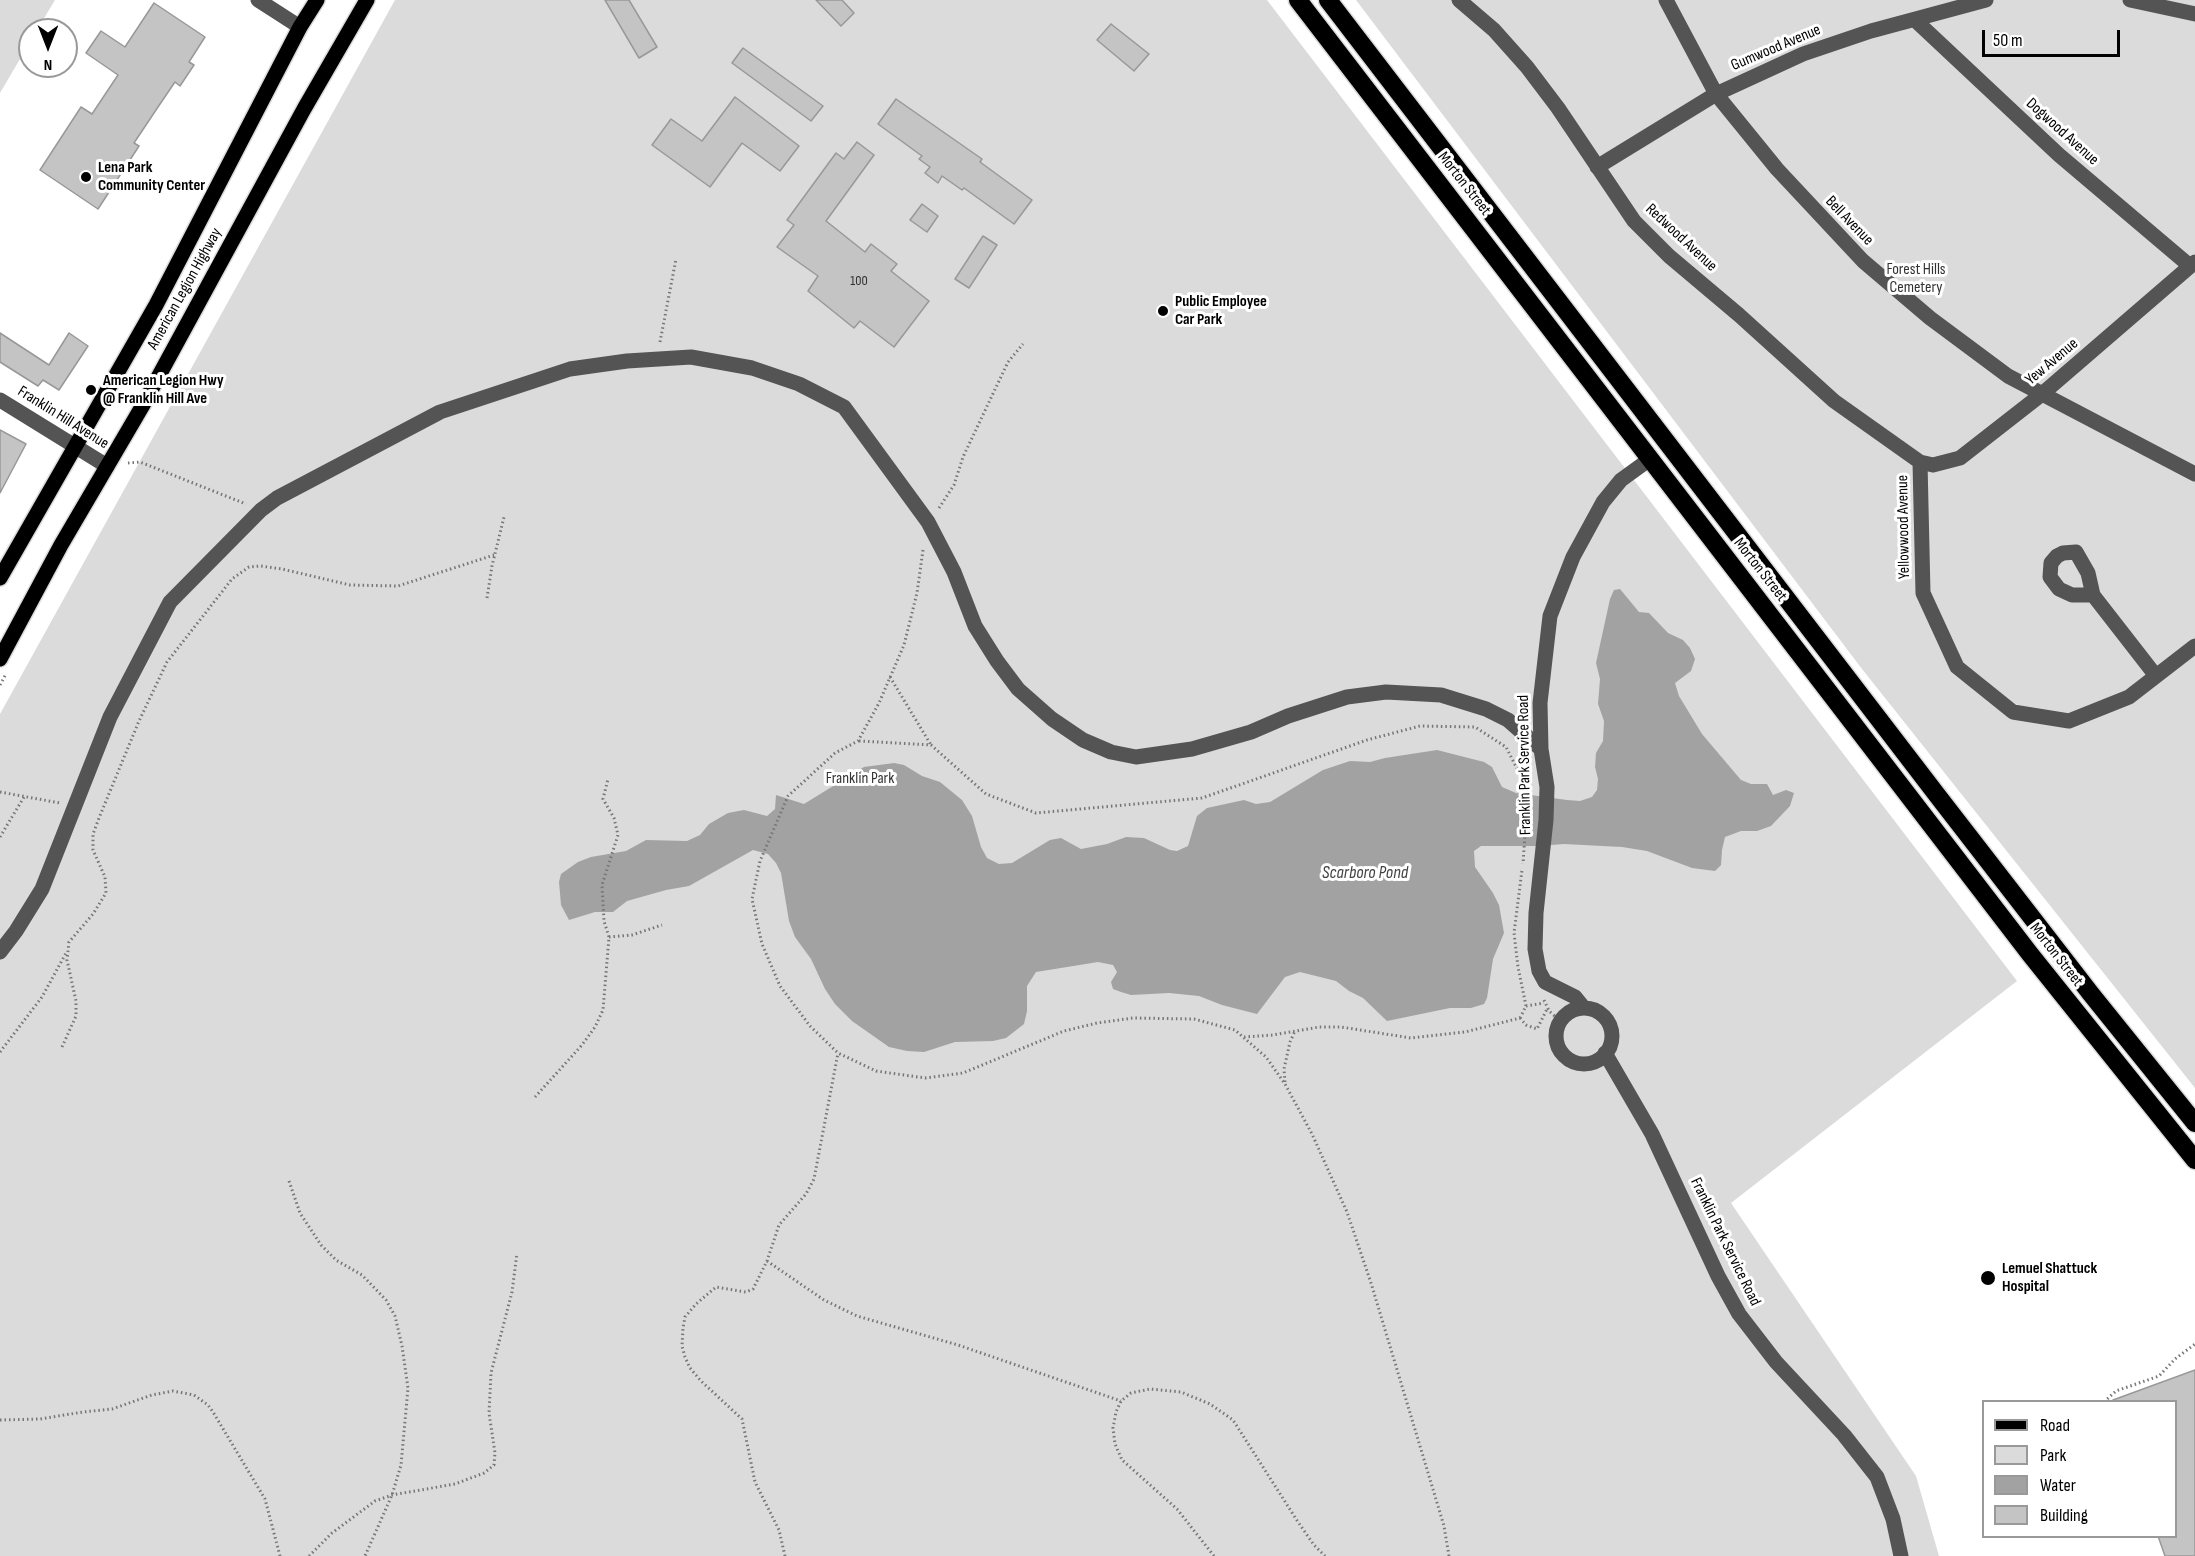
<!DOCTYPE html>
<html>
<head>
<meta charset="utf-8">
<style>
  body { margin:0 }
  #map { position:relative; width:2195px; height:1556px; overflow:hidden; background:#fff; font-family:"Sofia Sans Condensed",sans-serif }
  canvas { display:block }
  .legend { position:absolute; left:1982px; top:1400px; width:195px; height:138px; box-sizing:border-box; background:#fff; border:2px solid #999; margin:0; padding:8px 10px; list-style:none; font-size:18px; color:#000 }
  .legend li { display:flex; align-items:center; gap:12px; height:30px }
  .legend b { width:30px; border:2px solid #999 }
  .north { position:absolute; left:18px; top:18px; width:60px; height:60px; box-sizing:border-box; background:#fff; border:2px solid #999; border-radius:50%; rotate:180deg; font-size:16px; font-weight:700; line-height:24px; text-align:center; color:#000 }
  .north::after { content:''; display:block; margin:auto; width:21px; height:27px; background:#000; clip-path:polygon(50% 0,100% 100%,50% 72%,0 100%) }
  .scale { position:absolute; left:1982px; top:30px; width:138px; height:27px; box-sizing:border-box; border:3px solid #000; border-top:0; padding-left:8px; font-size:18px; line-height:21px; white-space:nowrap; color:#000; -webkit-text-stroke:4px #fff; paint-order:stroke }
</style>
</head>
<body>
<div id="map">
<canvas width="2195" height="1556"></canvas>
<ul class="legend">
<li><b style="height:8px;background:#000"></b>Road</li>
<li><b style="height:16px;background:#dbdbdb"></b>Park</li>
<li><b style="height:16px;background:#a2a2a2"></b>Water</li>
<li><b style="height:16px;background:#c4c4c4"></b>Building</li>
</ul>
<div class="north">N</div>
<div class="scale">50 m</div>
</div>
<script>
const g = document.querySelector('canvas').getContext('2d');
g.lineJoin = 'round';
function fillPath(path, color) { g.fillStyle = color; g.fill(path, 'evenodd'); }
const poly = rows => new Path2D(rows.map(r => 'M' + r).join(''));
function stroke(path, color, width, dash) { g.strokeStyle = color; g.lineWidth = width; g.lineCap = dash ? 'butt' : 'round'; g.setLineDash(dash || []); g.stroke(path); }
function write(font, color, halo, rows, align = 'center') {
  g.font = font + ' "Sofia Sans Condensed",sans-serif'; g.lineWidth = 6; g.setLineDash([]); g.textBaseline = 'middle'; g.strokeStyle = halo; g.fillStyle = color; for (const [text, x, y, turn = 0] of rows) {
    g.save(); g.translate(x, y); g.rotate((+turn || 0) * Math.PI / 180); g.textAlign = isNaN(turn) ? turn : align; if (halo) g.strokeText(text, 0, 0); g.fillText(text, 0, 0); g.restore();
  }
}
const green = poly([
  [0,0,55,0,37,30,30,30,30,42,0,93],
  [395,0,1267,0,2017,981,1731,1203,1916,1476,1939,1556,0,1556,0,714],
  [1356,0,2195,0,2195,1088,1862,669]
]);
const water = poly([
  [1620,589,1639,612,1649,613,1668,633,1683,640,1690,648,1695,659,1691,671,1675,683,1679,696,1702,734,1741,780,1751,784,1767,784,1773,795,1786,790,1794,793,1790,806,1771,826,1757,831,1741,831,1725,837,1722,850,1721,865,1715,871,1692,868,1647,851,1622,847,1564,844,1538,846,1481,846,1474,851,1475,867,1493,893,1499,905,1504,933,1493,959,1487,998,1484,1004,1471,1008,1450,1008,1387,1021,1363,998,1349,991,1336,981,1300,972,1285,977,1257,1014,1222,1005,1199,996,1169,993,1131,995,1121,992,1113,989,1111,982,1117,972,1113,965,1098,962,1036,972,1027,986,1027,1011,1024,1024,1006,1038,993,1041,955,1042,924,1052,907,1051,889,1047,852,1021,835,1004,825,989,811,959,795,937,789,921,781,873,776,863,768,854,753,850,689,886,666,890,627,901,613,912,595,912,569,920,561,905,559,882,561,874,578,862,591,857,626,851,646,840,687,841,700,835,709,824,728,813,744,810,767,816,775,809,776,795,804,804,864,767,894,763,904,765,922,776,940,782,962,800,972,816,981,847,987,858,999,864,1012,863,1050,840,1061,838,1081,849,1107,844,1126,837,1144,838,1170,850,1177,851,1188,846,1197,816,1207,808,1244,800,1256,804,1270,802,1323,770,1350,761,1370,762,1385,758,1437,750,1484,762,1492,767,1502,787,1516,793,1567,800,1580,801,1592,797,1597,790,1598,779,1595,767,1596,753,1603,741,1604,721,1598,704,1600,679,1596,663,1610,599,1614,590]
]);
const building = poly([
  [605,0,629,0,657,47,639,58,605,0],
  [816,0,842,0,854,13,841,26,816,0],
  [154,3,205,37,189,62,194,65,180,86,175,82,158,107,134,143,139,146,98,209,40,170,81,107,92,114,118,75,86,53,101,31,125,47,154,3],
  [1111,24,1149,54,1134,71,1097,40,1111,24],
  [743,48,823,106,811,121,732,63,743,48],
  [735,97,799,146,780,171,742,143,710,187,652,145,671,119,702,141,735,97],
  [896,99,982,159,980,162,1032,200,1014,224,964,188,962,190,942,176,938,183,925,173,930,167,919,159,922,156,878,124,896,99],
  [857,142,874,155,826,221,865,252,871,244,897,264,891,271,929,301,894,347,860,321,854,328,808,291,818,276,777,247,794,225,787,220,836,153,844,159,857,142],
  [922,204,938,216,927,232,910,220,922,204],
  [983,236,997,245,969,288,955,279,983,236],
  [0,333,49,365,69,333,88,346,59,390,43,380,38,386,0,362,0,333],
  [0,430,26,444,0,493,0,430],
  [2195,1370,2195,1556,2165,1556,2158,1536,2175,1536,2175,1401,2114,1401,2113,1400,2195,1370]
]);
const path = poly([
  [660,342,676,259],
  [128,463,140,462,246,504],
  [939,508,954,485,963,457,1008,362,1023,344],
  [923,550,917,593,904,645,879,703,858,741,835,753,788,796,760,861,752,899,762,944,780,986,810,1026,838,1053,876,1071,925,1078,963,1073,1064,1031,1097,1023,1133,1018,1194,1019,1235,1030,1266,1057,1285,1084,1312,1134,1347,1212,1371,1283,1444,1526,1449,1556],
  [487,598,492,566,504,517],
  [890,677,931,745],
  [0,685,6,674],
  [859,741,931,745,986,794,1036,813,1202,798,1367,740,1420,726,1475,727,1506,747,1528,790,1523,864],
  [0,792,60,803],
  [0,837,24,797],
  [609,937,632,935,662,925],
  [1544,1000,1549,1011,1560,1021],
  [1526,1006,1544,1003],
  [1520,1018,1526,1006,1518,967,1514,933,1522,870],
  [1520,1018,1526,1025,1537,1029,1547,1009],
  [1244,1037,1273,1035,1319,1027,1341,1027,1411,1038,1465,1032,1520,1018],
  [62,1047,76,1016,76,1001,67,960,69,942,93,914,106,893,105,877,93,850,93,834,99,818,139,721,167,662,232,579,249,567,261,566,282,569,350,585,398,586,494,555],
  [0,1052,42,997,66,953],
  [1285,1082,1284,1069,1290,1042,1295,1031],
  [535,1097,582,1045,595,1027,603,1010,609,937,604,921,602,885,618,835,614,818,603,799,608,779],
  [289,1181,300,1213,321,1245,336,1260,362,1275,386,1300,395,1316,402,1346,408,1388,401,1465,392,1495,365,1556],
  [767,1261,824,1300,857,1316,958,1345,1121,1401],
  [2104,1402,2116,1391,2159,1376,2175,1359,2195,1344],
  [0,1420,40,1419,83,1412,112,1409,152,1395,173,1391,194,1395,208,1405,213,1412,265,1499,280,1556],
  [309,1556,332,1533,375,1501,392,1495,455,1484,484,1473,494,1465,495,1453,489,1413,491,1373,512,1292,517,1253],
  [785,1556,779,1530,755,1482,742,1419,701,1381,690,1368,685,1357,682,1346,683,1328,685,1317,696,1304,716,1287,746,1292,753,1289,767,1261,779,1225,806,1194,814,1179,838,1053],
  [1214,1556,1177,1509,1122,1460,1115,1444,1113,1428,1116,1412,1121,1401,1131,1393,1150,1389,1181,1392,1210,1404,1233,1420,1298,1522,1314,1545,1325,1556]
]);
const minor = poly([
  [258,0,300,27],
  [1459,0,1494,30,1527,67,1558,108,1634,221,1669,256,1739,315,1834,401,1920,462,1933,465,1960,458,2042,394,2195,262],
  [1666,0,1716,94,1777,169,1863,261,1930,318,2008,376,2195,474],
  [2130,0,2195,14],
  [1915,20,2059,155,2190,266],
  [1597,167,1716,94,1803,54,1871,31,1986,0],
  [0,400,107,466],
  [1920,462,1923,593,1957,667,2013,712,2069,721,2129,697,2195,646],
  [2093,595,2072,595,2059,589,2050,577,2051,563,2057,556,2063,553,2076,552,2088,573,2093,595,2156,676],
  [0,952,16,931,42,889,110,717,170,602,261,510,277,498,440,412,570,369,627,361,691,357,752,368,799,384,844,407,928,522,954,572,975,626,997,661,1018,689,1052,719,1083,740,1111,752,1136,757,1192,749,1251,732,1288,716,1347,697,1386,692,1441,695,1486,709,1508,720,1541,749],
  [1584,1008,1575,997,1545,982,1539,971,1535,949,1536,913,1546,820,1547,787,1541,749,1540,703,1550,616,1573,557,1603,502,1621,480,1650,459],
  '1556 1036a28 28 0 1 1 56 0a28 28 0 1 1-56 0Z',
  [1605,1053,1652,1134,1718,1276,1739,1314,1776,1362,1844,1435,1877,1477,1893,1519,1901,1556]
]);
const major = poly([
  [0,578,156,305,300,27,317,0],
  [0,659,61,545,143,405,304,109,367,0]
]);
const highway = poly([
  [1298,0,2030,954,2195,1160],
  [1328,0,1937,795,2091,994,2195,1123]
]);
const markers = [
  [86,177,6,"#000"],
  [1163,311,6,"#000"],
  [91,390,6,"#000"],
  [1988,1278,8,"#000"]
];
const numberNames = [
  ["100",859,281]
];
const streetNames = [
  ["Gumwood Avenue",1776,48,-23],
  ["Dogwood Avenue",2062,132,42],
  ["Morton Street",1464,184,52],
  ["Bell Avenue",1849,221,46],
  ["Redwood Avenue",1681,238,43],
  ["American Legion Highway",185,289,-61],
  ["Yew Avenue",2052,362,-40],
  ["Franklin Hill Avenue",63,418,32],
  ["Yellowwood Avenue",1904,527,-91],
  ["Morton Street",1760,570,52],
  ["Franklin Park Service Road",1525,765,-91],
  ["Morton Street",2056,955,52],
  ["Franklin Park Service Road",1725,1242,64]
];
const poiNames = [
  ["Lena Park",98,168],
  ["Community Center",98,186],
  ["Public Employee",1175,302],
  ["Car Park",1175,320],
  ["American Legion Hwy",103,381],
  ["@ Franklin Hill Ave",103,399],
  ["Lemuel Shattuck",2002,1269],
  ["Hospital",2002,1287]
];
const parkNames = [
  ["Forest Hills",1916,270],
  ["Cemetery",1916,288],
  ["Franklin Park",860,779]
];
const waterNames = [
  ["Scarboro Pond",1365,873]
];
fillPath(green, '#dbdbdb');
fillPath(water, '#a2a2a2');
fillPath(building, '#c4c4c4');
stroke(building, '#989898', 1.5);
stroke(major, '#dbdbdb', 18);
stroke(highway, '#dbdbdb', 21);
stroke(path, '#767676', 3, [1.5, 3]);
stroke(minor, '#545454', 15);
stroke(major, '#000', 15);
stroke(highway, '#000', 18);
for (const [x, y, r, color] of markers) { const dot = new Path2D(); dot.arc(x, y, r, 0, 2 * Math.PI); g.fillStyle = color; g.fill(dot); stroke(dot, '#fff', 2); }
write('14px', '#313131', null, numberNames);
write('16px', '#000', '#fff', streetNames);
write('bold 16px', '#000', '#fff', poiNames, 'left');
write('16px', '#323232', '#fff', parkNames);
write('italic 18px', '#434343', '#fff', waterNames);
</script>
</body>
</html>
